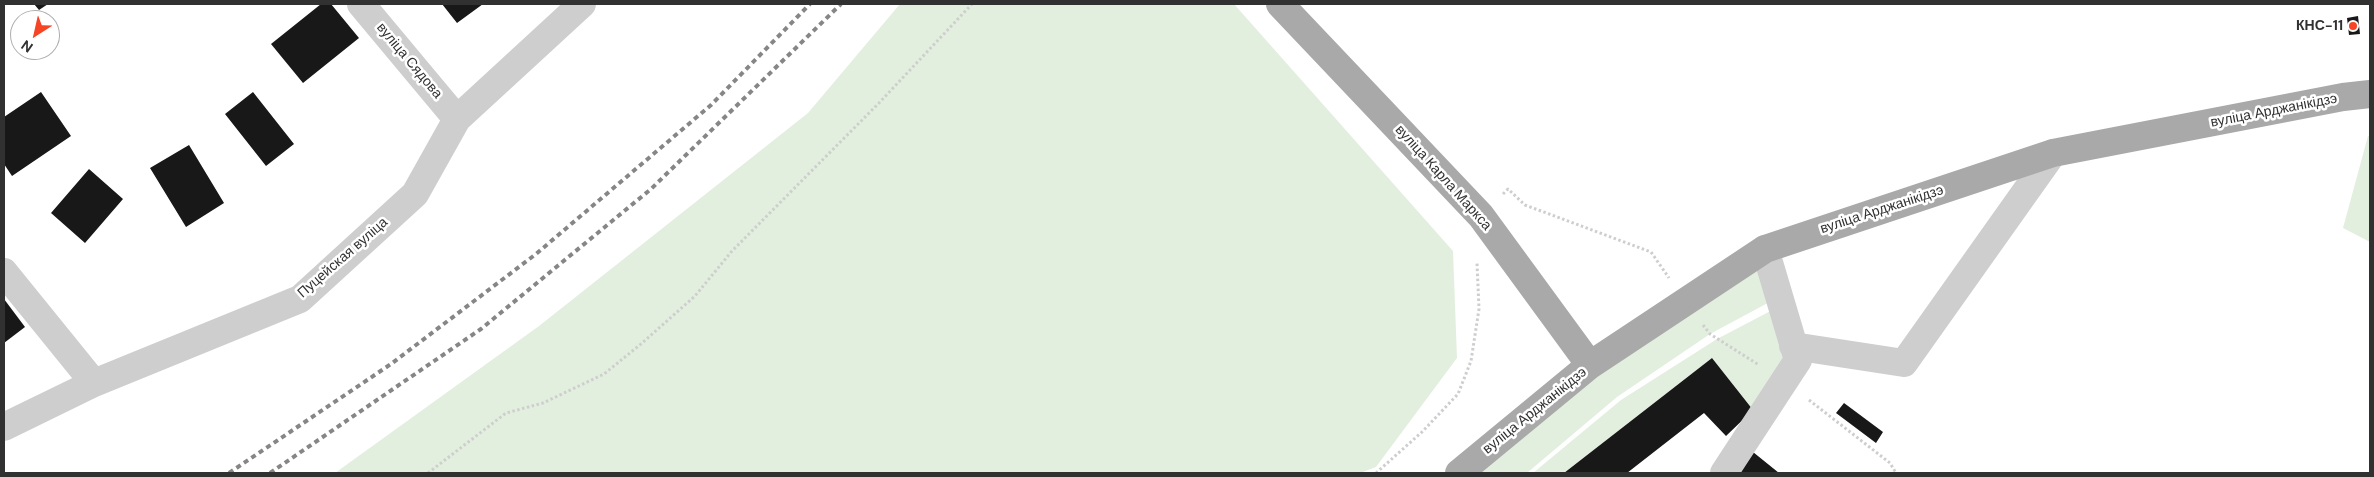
<!DOCTYPE html>
<html>
<head>
<meta charset="utf-8">
<style>
  body { margin:0 }
  #map { position:relative; width:2374px; height:477px; overflow:hidden; background:#fff; font-family:"DM Sans",sans-serif }
  canvas { display:block }
  .frame { position:absolute; inset:0; border:5px solid #313131; pointer-events:none }
  .north { position:absolute; left:10px; top:10px; width:50px; height:50px; box-sizing:border-box; background:#fff; border:1px solid #adadad; border-radius:50%; rotate:215deg; font-size:14px; font-weight:700; line-height:20px; text-align:center; color:#313131 }
  .north::after { content:''; display:block; margin:auto; width:18px; height:22px; background:#f64425; clip-path:polygon(50% 0,100% 100%,50% 72%,0 100%) }
</style>
</head>
<body>
<div id="map">
<canvas width="2374" height="477"></canvas>
<div class="frame"></div>
<div class="north">N</div>
</div>
<script>
const g = document.querySelector('canvas').getContext('2d');
g.lineJoin = 'round';
function fillPath(path, color) { g.fillStyle = color; g.fill(path, 'evenodd'); }
const poly = rows => new Path2D(rows.map(r => 'M' + r).join(''));
function stroke(path, color, width, dash) { g.strokeStyle = color; g.lineWidth = width; g.lineCap = dash ? 'butt' : 'round'; g.setLineDash(dash || []); g.stroke(path); }
function write(font, color, halo, rows, align = 'center') {
  g.font = font + ' "DM Sans",sans-serif'; g.lineWidth = 5; g.setLineDash([]); g.textBaseline = 'middle'; g.strokeStyle = halo; g.fillStyle = color; for (const [text, x, y, turn = 0] of rows) {
    g.save(); g.translate(x, y); g.rotate((+turn || 0) * Math.PI / 180); g.textAlign = isNaN(turn) ? turn : align; if (halo) g.strokeText(text, 0, 0); g.fillText(text, 0, 0); g.restore();
  }
}
const green = poly([
  [900,4,1234,4,1453,251,1457,358,1376,467,1360,473,335,473,539,326,808,113],
  [2368,136,2370,136,2370,242,2343,228],
  [1765,249,1779,297,1710,334,1617,397,1527,473,1459,473],
  [1782,305,1798,360,1759,419,1712,358,1564,473,1533,473,1621,400,1717,339]
]);
const building = poly([
  [34,4,48,4,39,10],
  [321,4,331,4,359,38,303,83,271,44],
  [442,4,483,4,457,23],
  [2358,16,2360,34,2349,35,2347,18],
  [41,92,71,136,12,176,4,164,4,117],
  [253,92,294,144,266,166,225,114],
  [189,145,224,203,186,227,150,168],
  [89,169,123,199,85,243,51,213],
  [4,299,25,327,4,343],
  [1712,358,1753,410,1726,436,1704,413,1627,473,1564,473],
  [1844,403,1883,432,1876,443,1836,413],
  [1753,452,1779,473,1736,473]
]);
const path = poly([
  [1503,194,1508,189,1525,205,1651,252,1669,278],
  [1703,325,1710,334,1759,365],
  [1809,400,1890,463,1896,473],
  [428,473,506,413,543,403,604,374,641,344,695,296,732,251,879,103,972,4],
  [1376,473,1422,432,1458,394,1471,361,1479,309,1477,263]
]);
const minor = poly([
  [361,4,457,119],
  [4,272,94,383],
  [1793,346,1904,363,2053,153],
  [4,427,94,383,300,299,415,194,457,119,582,4],
  [1724,473,1798,360,1765,249]
]);
const major = poly([
  [1280,4,1481,216,1590,365],
  [1459,473,1590,365,1765,249,2053,153,2343,97,2370,94]
]);
const rail = poly([
  [229,473,391,364,536,254,711,105,810,4],
  [270,473,481,329,651,189,841,4]
]);
const markers = [
  [2353,26,5,"#f64425"]
];
const poiNames = [
  ["КНС-11",2343,26]
];
const streetNames = [
  ["вуліца Сядова",409,61,50],
  ["вуліца Арджанікідзэ",2274,111,-11],
  ["вуліца Карла Маркса",1443,178,48],
  ["вуліца Арджанікідзэ",1882,210,-18],
  ["Пуцейская вуліца",343,258,-41],
  ["вуліца Арджанікідзэ",1535,411,-39]
];
fillPath(green, '#e3efde');
fillPath(building, '#181818');
stroke(path, '#cecece', 3, [2.5, 2.5]);
stroke(minor, '#cecece', 28);
stroke(major, '#a9a9a9', 28);
stroke(rail, '#868686', 4, [5, 4]);
for (const [x, y, r, color] of markers) { const dot = new Path2D(); dot.arc(x, y, r, 0, 2 * Math.PI); g.fillStyle = color; g.fill(dot); stroke(dot, '#fff', 2); }
write('bold 14px', '#313131', '#fff', poiNames, 'right');
write('14px', '#313131', '#fff', streetNames);
</script>
</body>
</html>
